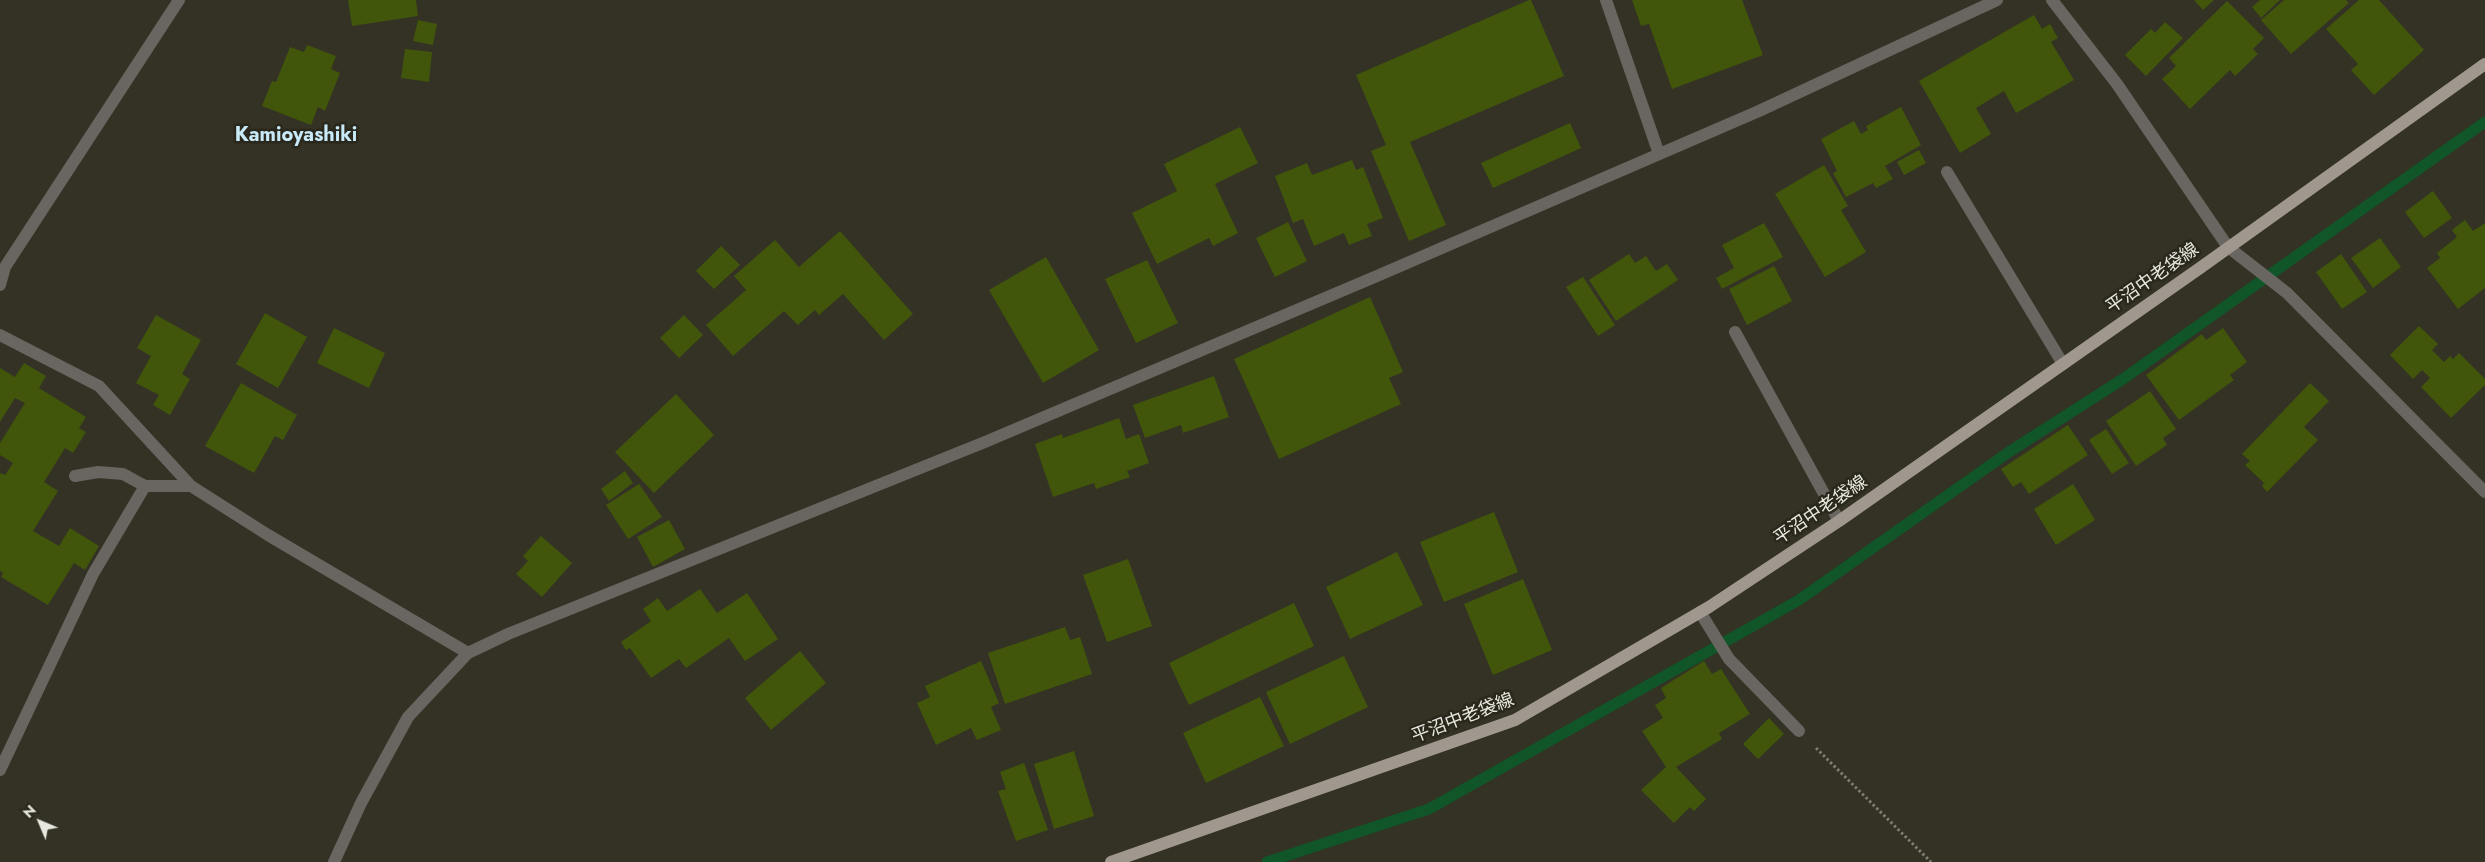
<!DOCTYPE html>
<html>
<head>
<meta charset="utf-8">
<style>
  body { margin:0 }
  #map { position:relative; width:2485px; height:862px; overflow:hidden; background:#333225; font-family:Jost,sans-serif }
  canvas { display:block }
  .north { position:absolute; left:15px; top:797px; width:50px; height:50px; -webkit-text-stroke:4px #2a281c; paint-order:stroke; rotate:315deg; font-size:14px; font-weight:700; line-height:20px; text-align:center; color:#e9e8e0 }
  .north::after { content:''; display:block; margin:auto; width:18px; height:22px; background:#e9e8e0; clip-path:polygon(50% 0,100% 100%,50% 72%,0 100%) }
</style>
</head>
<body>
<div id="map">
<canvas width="2485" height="862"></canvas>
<div class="north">N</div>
</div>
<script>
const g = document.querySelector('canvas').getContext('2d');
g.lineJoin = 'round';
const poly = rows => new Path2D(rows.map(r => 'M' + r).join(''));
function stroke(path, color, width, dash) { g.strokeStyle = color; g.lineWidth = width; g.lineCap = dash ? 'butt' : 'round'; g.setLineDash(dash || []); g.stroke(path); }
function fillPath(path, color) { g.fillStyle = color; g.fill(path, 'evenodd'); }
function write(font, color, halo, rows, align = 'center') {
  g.font = font + ' Jost,"Noto Sans JP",sans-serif'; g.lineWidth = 5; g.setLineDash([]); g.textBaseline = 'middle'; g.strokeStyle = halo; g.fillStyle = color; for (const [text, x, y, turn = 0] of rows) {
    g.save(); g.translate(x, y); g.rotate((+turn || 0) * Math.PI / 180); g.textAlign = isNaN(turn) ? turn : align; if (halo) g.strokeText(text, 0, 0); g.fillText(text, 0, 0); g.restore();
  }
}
const stream = poly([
  [1267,862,1429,809,1799,600,2009,452,2123,379,2485,122]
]);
const building = poly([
  [348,0,416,0,418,16,352,26],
  [1529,0,1531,0,1564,76,1410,142,1446,225,1409,241,1371,151,1386,145,1356,75],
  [1632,0,1742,0,1763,55,1672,89,1649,24,1641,26],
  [2194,0,2214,0,2203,10],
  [2260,0,2280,0,2261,18,2252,7],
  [2284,0,2346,0,2349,3,2291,54,2261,20],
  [2359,0,2379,0,2424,50,2374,95,2351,70,2358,64,2326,29],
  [2227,1,2264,38,2253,49,2258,54,2235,76,2230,70,2190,109,2162,79,2176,66,2169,58],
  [2034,15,2042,29,2050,24,2058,38,2051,42,2074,80,2016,113,2004,91,1976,108,1991,134,1960,153,1919,81],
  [418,20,437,24,433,45,413,41],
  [2165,22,2183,38,2146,76,2125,55,2151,29,2155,33],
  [307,45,336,56,331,69,340,73,325,111,318,107,311,125,262,106,272,81,276,82,290,47,304,52],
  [405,49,432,52,429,82,401,78],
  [1901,107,1921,145,1885,166,1893,179,1876,188,1873,183,1846,197,1833,173,1837,171,1821,139,1854,121,1861,134,1868,130,1866,126],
  [1570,123,1581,148,1493,188,1481,163],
  [1240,127,1258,163,1215,184,1238,233,1213,246,1209,238,1157,264,1132,213,1177,191,1164,164],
  [1919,150,1926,163,1904,175,1897,162],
  [1352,160,1356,170,1363,167,1383,218,1367,224,1372,236,1349,245,1344,233,1314,246,1303,219,1293,223,1275,176,1307,163,1312,175],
  [1824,165,1848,206,1841,210,1866,252,1825,277,1775,194],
  [2433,191,2452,218,2424,238,2405,212],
  [2465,220,2473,231,2485,223,2485,288,2458,309,2427,268,2440,258,2437,253,2457,237,2452,230],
  [1288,222,1307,261,1275,277,1256,238],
  [1764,223,1783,257,1722,289,1716,278,1734,268,1722,245],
  [840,231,913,314,884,340,843,294,819,315,815,310,798,325,784,311,733,356,706,325,746,290,734,276,775,240,799,267],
  [2380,238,2401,267,2373,288,2351,258],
  [721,246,740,265,714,289,696,271],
  [1629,254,1635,263,1646,256,1656,271,1667,264,1678,280,1616,321,1589,280],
  [2341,254,2367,292,2342,309,2316,272],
  [1046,257,1099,350,1043,383,989,290],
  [1147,260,1178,323,1136,343,1105,279],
  [1774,266,1792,301,1747,325,1729,289],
  [1583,277,1615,325,1598,336,1566,287],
  [1370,297,1403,372,1389,378,1401,404,1279,459,1234,359],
  [265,313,307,337,278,388,236,364],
  [156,315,201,340,182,374,190,379,170,415,153,405,159,395,136,383,151,356,137,348],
  [684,315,703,335,679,358,660,338],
  [2419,326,2438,344,2432,350,2444,362,2450,356,2453,359,2459,353,2485,379,2485,385,2451,418,2421,387,2430,378,2422,370,2413,379,2390,355],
  [334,328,385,353,369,388,317,363],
  [2223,328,2247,362,2230,375,2234,380,2179,420,2146,375,2202,334,2206,340],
  [24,363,46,376,39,388,86,417,79,428,86,432,73,453,65,448,44,482,58,491,33,531,59,546,70,528,99,546,85,570,74,563,48,605,1,577,3,573,0,571,0,473,5,475,13,463,0,455,0,443,25,403,15,398,0,422,0,368,15,377],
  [1214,376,1229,417,1183,433,1181,425,1145,438,1133,405],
  [241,383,297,415,283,440,275,436,254,473,205,446],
  [2310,383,2329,401,2304,427,2318,440,2267,492,2262,486,2264,483,2245,465,2250,461,2242,454],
  [2150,391,2176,429,2163,438,2167,445,2136,466,2106,421],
  [676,394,714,435,654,493,615,452],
  [1119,418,1126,439,1139,434,1149,463,1127,471,1130,477,1096,489,1094,483,1053,497,1035,444,1062,434,1063,438],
  [2068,425,2088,455,2029,494,2021,482,2013,487,2001,469],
  [2106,429,2129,463,2112,474,2089,440],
  [625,471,633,483,609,501,601,489],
  [639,484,662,517,628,539,606,505],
  [2073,484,2095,520,2056,545,2034,509],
  [1494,512,1518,572,1444,602,1420,542],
  [669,520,685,549,653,567,637,537],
  [541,536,572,563,542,597,516,574,528,561,523,556],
  [1397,552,1423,605,1350,639,1326,587],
  [1128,559,1152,626,1107,642,1083,575],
  [1523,579,1552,650,1493,675,1464,604],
  [700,589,717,613,747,593,778,639,745,661,729,638,686,668,679,659,651,678,630,648,626,650,621,642,651,621,643,609,658,598,667,611],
  [1294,603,1314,646,1189,705,1169,663],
  [1065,627,1070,640,1080,637,1092,674,1005,704,988,653],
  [800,651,826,683,771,730,745,698],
  [1344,656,1368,707,1290,744,1266,692],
  [981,661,999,703,991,707,1001,730,977,740,971,728,936,745,917,703,930,697,925,686],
  [1704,661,1712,674,1721,669,1750,714,1719,733,1722,739,1676,767,1706,799,1694,811,1690,807,1674,823,1641,790,1666,767,1642,731,1663,718,1655,705,1666,698,1661,688],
  [1260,697,1284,746,1206,783,1183,733],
  [1769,718,1784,734,1758,759,1743,744],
  [1074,751,1094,816,1054,829,1034,764],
  [1024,763,1048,830,1016,841,998,791,1006,789,1000,772]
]);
const path = poly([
  [1816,748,1931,862]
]);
const minor = poly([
  [1606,0,1659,154],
  [2052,0,2117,84,2228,247,2287,293,2485,492],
  [1947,172,2063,364],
  [0,285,5,267,179,0],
  [1735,332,1839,521],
  [0,335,99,386,191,486,268,535,468,653],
  [75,476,98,472,123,474,145,486],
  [1700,612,1729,659,1799,731],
  [0,770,93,574,145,486,191,486],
  [334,862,361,803,408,717,468,653,508,634,985,442,1377,276,1759,111,1997,0]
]);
const major = poly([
  [1111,862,1515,720,1709,607,1839,521,2200,268,2485,64]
]);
const streetNames = [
  ["平沼中老袋線",2153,279,-35],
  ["平沼中老袋線",1821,511,-34],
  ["平沼中老袋線",1463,719,-21]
];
const quarterNames = [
  ["Kamioyashiki",296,136]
];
stroke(stream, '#105628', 11);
fillPath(building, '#41560a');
stroke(path, '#7f7e73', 3, [2.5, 2.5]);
stroke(minor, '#696560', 12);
stroke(major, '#a0988e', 12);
write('18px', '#e9e8e0', '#2a281c', streetNames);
write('bold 20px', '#c8eaf8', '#2a281c', quarterNames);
</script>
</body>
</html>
